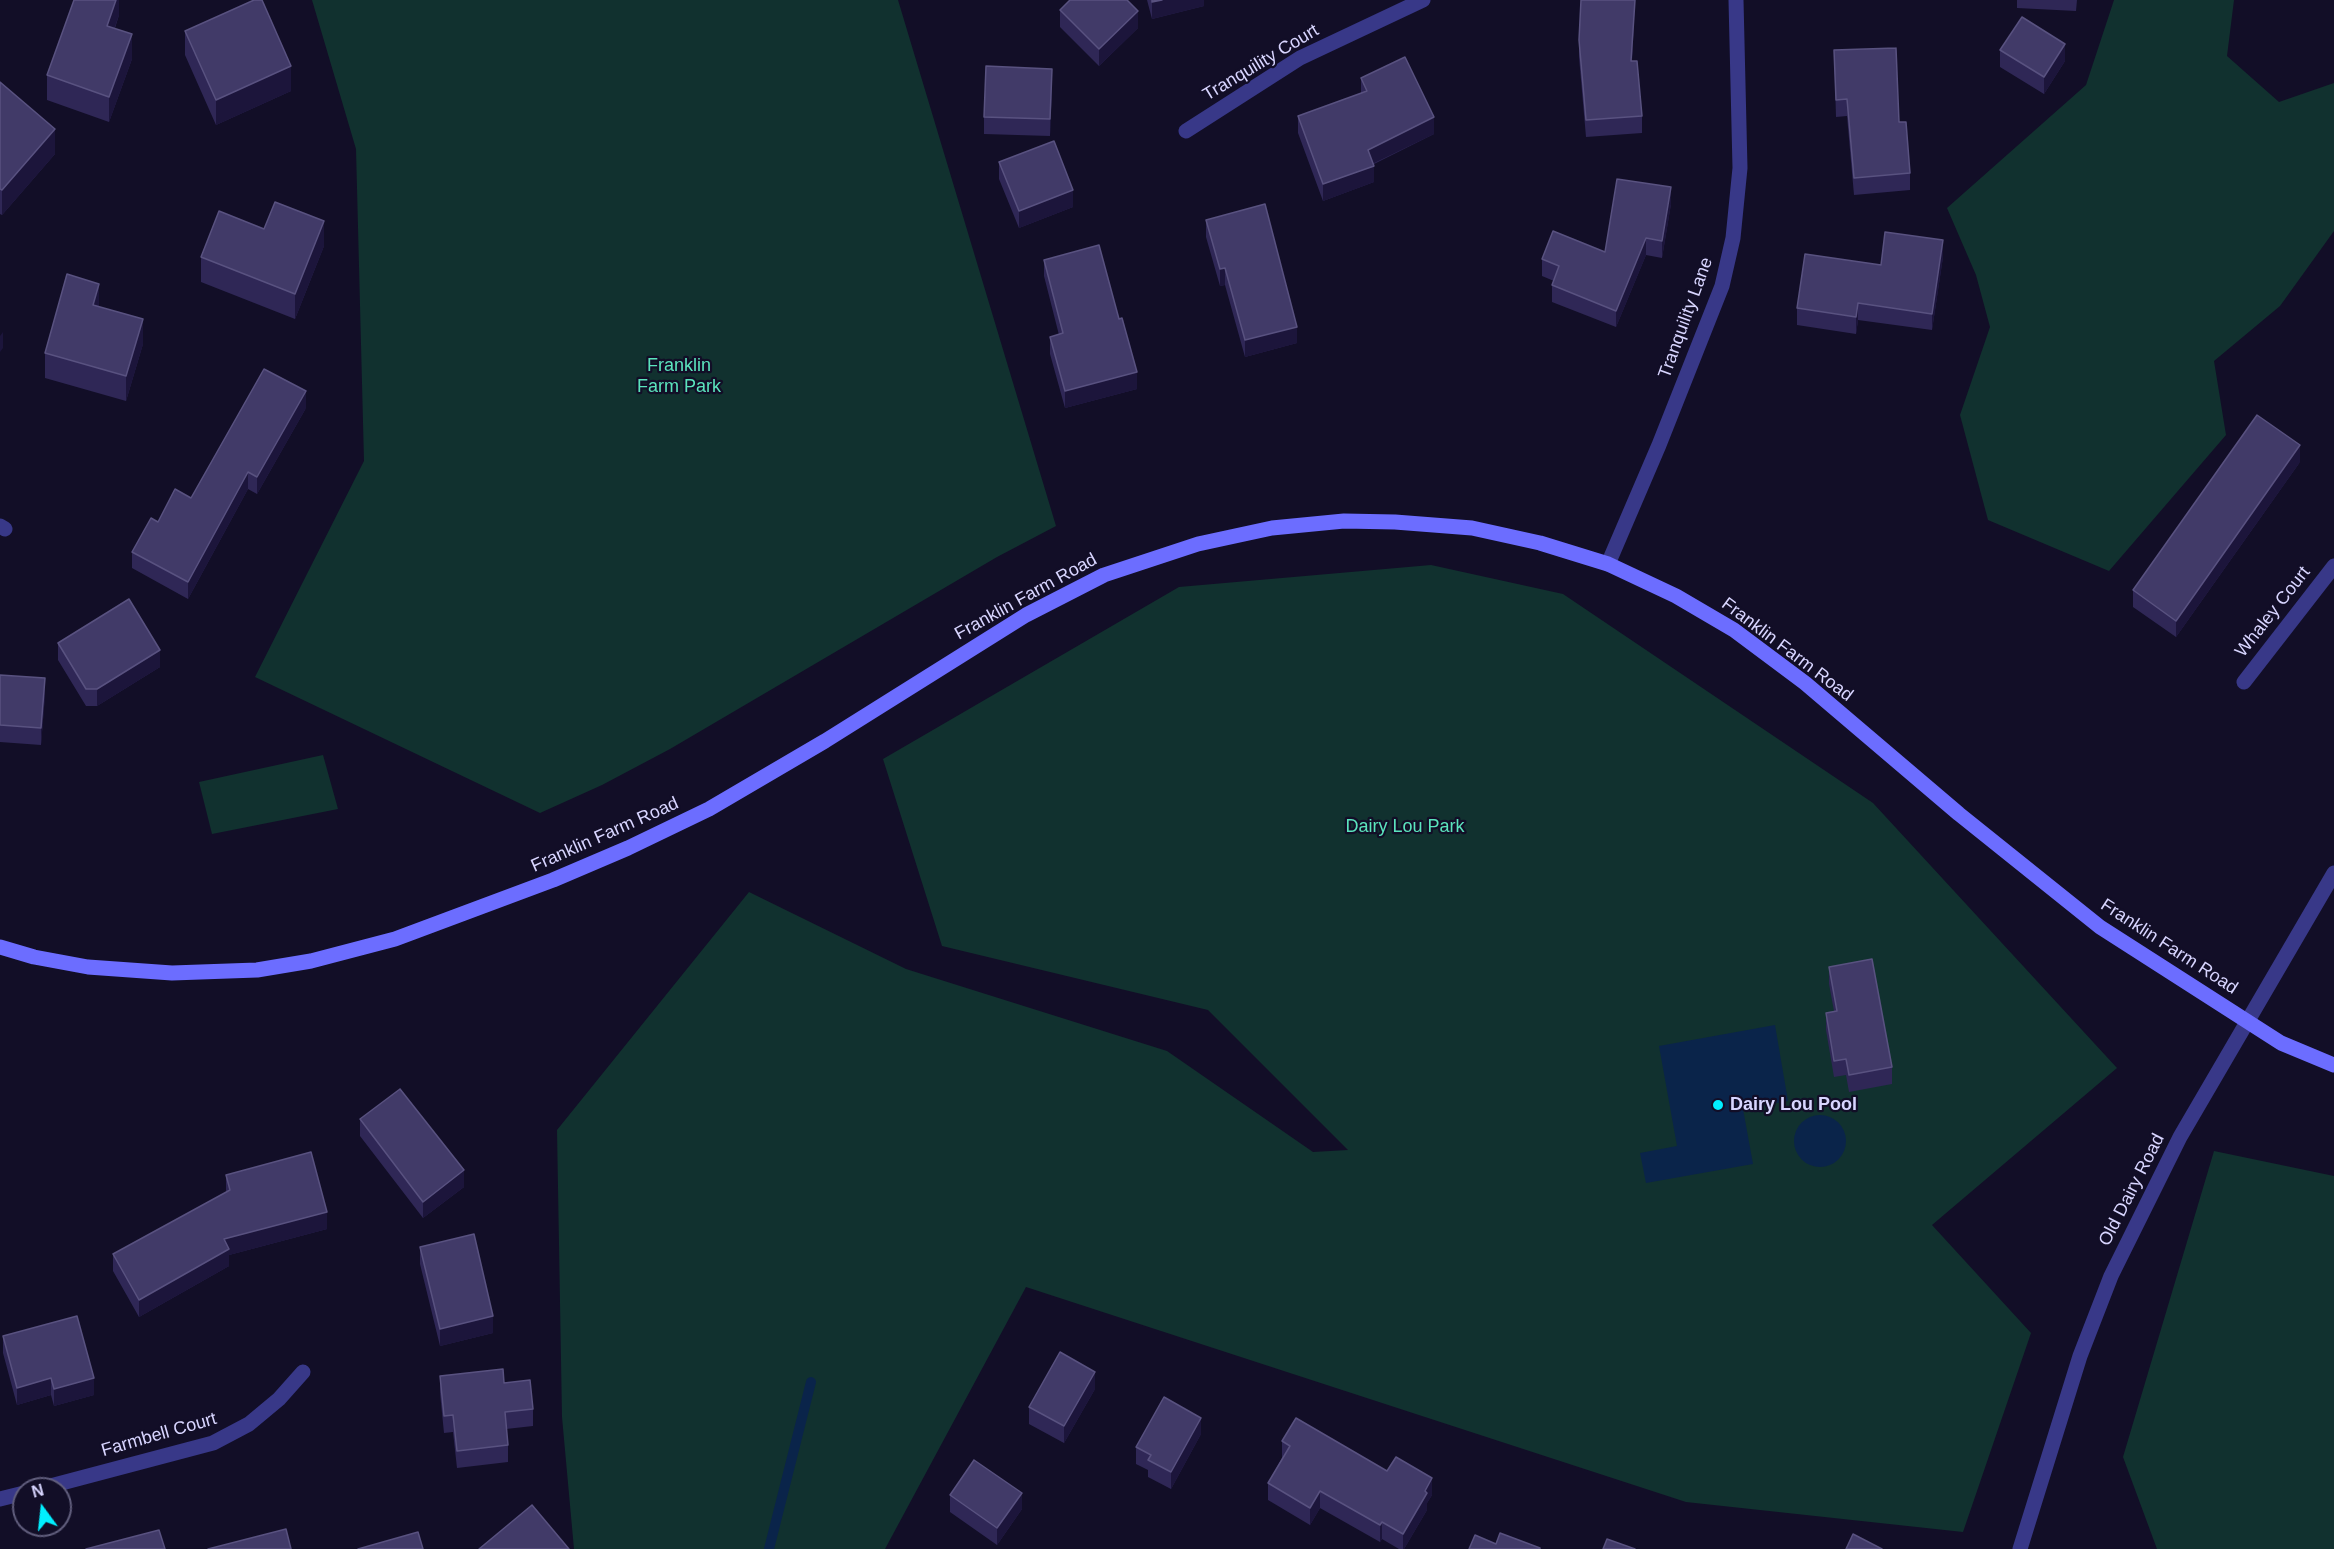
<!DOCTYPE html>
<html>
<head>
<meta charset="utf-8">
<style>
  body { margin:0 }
  #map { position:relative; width:2334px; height:1549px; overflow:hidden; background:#120e27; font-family:Helvetica,sans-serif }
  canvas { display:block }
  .north { position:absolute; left:12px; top:1477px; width:60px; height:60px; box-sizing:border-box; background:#120e27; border:2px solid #615e7d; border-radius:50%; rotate:345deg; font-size:16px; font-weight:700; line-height:24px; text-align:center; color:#d8d5ff }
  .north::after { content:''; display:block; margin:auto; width:21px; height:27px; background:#01efff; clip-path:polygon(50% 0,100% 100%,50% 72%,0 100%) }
</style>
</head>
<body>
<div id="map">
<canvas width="2334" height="1549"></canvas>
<div class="north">N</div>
</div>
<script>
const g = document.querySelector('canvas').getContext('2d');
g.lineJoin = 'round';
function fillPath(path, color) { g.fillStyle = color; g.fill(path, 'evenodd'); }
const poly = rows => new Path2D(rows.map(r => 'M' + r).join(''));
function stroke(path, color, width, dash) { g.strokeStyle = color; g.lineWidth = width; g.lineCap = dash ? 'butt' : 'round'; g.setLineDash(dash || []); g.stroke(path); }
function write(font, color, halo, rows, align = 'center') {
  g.font = font + ' Helvetica,sans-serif'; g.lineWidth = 4.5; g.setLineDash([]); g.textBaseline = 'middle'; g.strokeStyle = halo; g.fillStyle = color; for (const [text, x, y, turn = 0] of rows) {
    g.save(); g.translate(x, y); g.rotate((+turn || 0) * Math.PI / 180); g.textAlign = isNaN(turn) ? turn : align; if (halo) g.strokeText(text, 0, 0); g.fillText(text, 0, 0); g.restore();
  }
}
const green = poly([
  [312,0,898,0,1056,526,997,557,670,749,602,785,540,813,255,677,364,461,356,149],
  [2114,0,2234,0,2227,56,2279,102,2334,83,2334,231,2280,306,2214,361,2226,435,2109,571,1988,520,1960,415,1990,327,1976,275,1947,208,2086,85],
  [1431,565,1563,594,1873,803,2117,1068,1932,1225,2031,1333,1963,1532,1686,1502,1026,1287,885,1549,574,1549,562,1417,557,1130,749,892,906,969,1167,1051,1313,1152,1348,1150,1208,1010,942,946,883,759,1179,587],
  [323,755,338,809,212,834,199,782],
  [2214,1151,2334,1176,2334,1549,2157,1549,2123,1457]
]);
const water = poly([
  [1775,1025,1788,1101,1743,1109,1753,1164,1646,1183,1640,1153,1677,1146,1659,1046],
  '1794 1141a26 26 0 1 1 52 0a26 26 0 1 1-52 0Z'
]);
const stream = poly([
  [769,1549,811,1382]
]);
const minor = poly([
  [1186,131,1300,58,1423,0],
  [0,526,5,529],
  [1608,564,1659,445,1722,286,1733,238,1740,168,1736,0],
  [2244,682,2334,566],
  [39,1489,213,1443,249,1424,279,1399,303,1372],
  [0,1499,24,1493],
  [2020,1549,2080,1356,2111,1276,2180,1137,2334,873]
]);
const secondary = poly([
  [0,947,34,957,88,967,172,973,257,970,311,961,395,939,553,880,628,848,709,809,825,741,1026,615,1104,575,1198,544,1272,528,1344,521,1395,522,1472,528,1540,543,1608,564,1676,596,1734,630,1805,683,1959,814,2100,927,2281,1043,2334,1065]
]);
const wall = poly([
  [119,0,119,15,115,28,132,59,109,122,47,100,47,75],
  [1147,0,1204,0,1204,6,1152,19],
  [1635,0,1632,61,1642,116,1642,133,1586,137,1579,57,1579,40],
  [2017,0,2077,0,2076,11,2017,8],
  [1060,10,1138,28,1099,66,1060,27],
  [185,31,291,91,216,125,185,55],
  [1834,50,1899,122,1910,173,1910,190,1854,195,1847,116,1836,117],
  [2000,50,2065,61,2044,94,2000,67],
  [1361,78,1434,134,1374,164,1374,182,1323,201,1298,133,1298,116,1361,93],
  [0,82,55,154,2,215,0,214],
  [1052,86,1050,136,984,134,984,117],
  [999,162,1073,207,1019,228,999,179],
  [1671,204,1662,258,1646,255,1616,327,1552,302,1552,285,1554,281,1542,276,1542,259,1605,252],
  [1206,220,1297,343,1245,357,1225,285,1220,286,1206,237],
  [264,229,324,246,295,319,201,282,201,257],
  [1943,257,1932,330,1858,320,1856,334,1797,325,1797,308,1881,265],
  [1044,260,1137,389,1065,408,1050,354,1050,337,1059,335,1044,276],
  [99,307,143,344,126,401,45,378,45,353],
  [306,408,257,494,248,489,188,599,132,568,132,552,158,522,191,498],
  [2300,462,2176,637,2133,607,2133,590],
  [58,643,160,667,97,706,86,706,58,660],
  [0,675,45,695,41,745,0,742],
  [1829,967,1892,1067,1892,1084,1849,1092,1846,1075,1834,1077,1826,1030,1826,1013,1834,1011,1829,984],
  [360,1119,464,1187,423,1218,360,1136],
  [226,1175,327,1229,229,1255,229,1266,139,1317,113,1271,113,1254,226,1192],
  [420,1247,493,1333,440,1346,420,1264],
  [3,1336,94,1395,54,1406,51,1395,17,1405,3,1353],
  [440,1376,533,1409,533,1426,506,1429,508,1445,508,1462,457,1468,453,1432,444,1433,440,1393],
  [1095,1389,1064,1443,1029,1424,1029,1407],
  [1201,1434,1171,1489,1148,1477,1148,1470,1136,1464,1136,1447],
  [1282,1441,1387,1471,1432,1495,1427,1503,1427,1510,1404,1549,1399,1549,1382,1539,1380,1542,1320,1508,1310,1525,1268,1500,1268,1483,1282,1458],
  [950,1495,1022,1509,997,1545,950,1512]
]);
const shadedWall = poly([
  [116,0,119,0,119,15,107,50,107,26],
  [1162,0,1204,0,1204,6,1152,19,1152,2],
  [1635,0,1631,78,1631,61],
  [1138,11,1138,28,1099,66,1099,49],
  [132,34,132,59,109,122,109,97],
  [2065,44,2065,61,2044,94,2044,77],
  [291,66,291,91,216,125,216,100],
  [1052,69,1052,86,1050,136,1050,119],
  [1434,117,1434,134,1368,166,1368,150],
  [55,129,55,154,2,215,2,190],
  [1374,166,1374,182,1323,201,1323,184],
  [1671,187,1671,204,1662,258,1662,241],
  [1073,190,1073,207,1019,228,1019,211],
  [324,221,324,246,295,319,295,294],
  [1646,238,1646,255,1616,327,1616,311],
  [1943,240,1943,257,1932,330,1932,314],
  [1225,268,1225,285,1220,286,1220,269],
  [99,284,99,309,93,305],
  [1858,303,1858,320,1856,334,1856,317],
  [143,319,143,344,126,401,126,376],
  [1297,327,1297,343,1245,357,1245,340],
  [3,332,3,348,0,352,0,336],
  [1137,372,1137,389,1065,408,1065,391],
  [306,391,306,408,257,494,257,477],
  [2300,445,2300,462,2176,637,2176,621],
  [248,472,248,489,188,599,188,582],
  [160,650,160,667,97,706,97,689],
  [45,678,45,695,41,745,41,728],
  [464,1170,464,1187,423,1218,423,1202],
  [327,1212,327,1229,229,1255,229,1266,139,1317,139,1300,224,1239],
  [493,1316,493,1333,440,1346,440,1329],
  [1095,1372,1095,1389,1064,1443,1064,1426],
  [51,1378,51,1395,17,1405,17,1388],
  [94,1378,94,1395,54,1406,54,1389],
  [1201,1418,1201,1434,1171,1489,1171,1472],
  [1432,1478,1432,1495,1427,1503,1427,1510,1404,1549,1403,1549,1403,1534],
  [1320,1491,1320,1508,1310,1525,1310,1508],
  [1022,1493,1022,1509,997,1545,997,1528],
  [1382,1522,1382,1539,1380,1542,1380,1525]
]);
const building = poly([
  [74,0,116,0,107,26,132,34,109,97,47,75,74,0],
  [254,0,262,0,291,66,216,100,185,31,254,0],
  [1070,0,1127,0,1138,11,1099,49,1060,10,1070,0],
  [1152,0,1162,0,1152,2,1152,0],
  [1581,0,1635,0,1631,61,1637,61,1642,116,1586,120,1579,40,1581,0],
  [2022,17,2065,44,2044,77,2000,50,2022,17],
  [1896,48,1899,122,1906,122,1910,173,1854,178,1847,99,1836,100,1834,50,1896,48],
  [1405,57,1434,117,1368,150,1374,166,1323,184,1298,116,1367,91,1361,78,1405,57],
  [986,66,1052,69,1050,119,984,117,986,66],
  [0,82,55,129,2,190,0,189,0,82],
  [1054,141,1073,190,1019,211,999,162,1054,141],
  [1617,179,1671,187,1662,241,1646,238,1616,311,1552,285,1559,266,1542,259,1553,231,1605,252,1617,179],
  [275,202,324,221,295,294,201,257,219,211,264,229,275,202],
  [1265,204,1297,327,1245,340,1225,268,1220,269,1206,220,1265,204],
  [1885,232,1943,240,1932,314,1858,303,1856,317,1797,308,1805,254,1881,265,1885,232],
  [1099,245,1119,319,1122,318,1137,372,1065,391,1050,337,1063,333,1044,260,1099,245],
  [67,274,99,284,93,305,143,319,126,376,45,353,67,274],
  [264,369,306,391,257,477,248,472,188,582,132,552,151,518,158,522,175,489,191,498,264,369],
  [2257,415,2300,445,2176,621,2133,590,2257,415],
  [129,599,160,650,97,689,86,689,58,643,129,599],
  [0,675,45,678,41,728,0,725,0,675],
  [1872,959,1892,1067,1849,1075,1846,1059,1834,1061,1826,1013,1837,1011,1829,967,1872,959],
  [400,1089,464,1170,423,1202,360,1119,400,1089],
  [311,1152,327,1212,224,1239,229,1249,139,1300,113,1254,230,1190,226,1175,311,1152],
  [474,1234,493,1316,440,1329,420,1247,474,1234],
  [77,1316,94,1378,54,1389,51,1378,17,1388,3,1336,77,1316],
  [1060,1352,1095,1372,1064,1426,1029,1407,1060,1352],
  [503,1369,504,1383,530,1380,533,1409,505,1412,508,1445,457,1451,453,1415,444,1416,440,1376,503,1369],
  [1164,1397,1201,1418,1171,1472,1148,1460,1151,1455,1136,1447,1164,1397],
  [1296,1418,1387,1471,1396,1457,1432,1478,1425,1491,1427,1493,1403,1534,1382,1522,1380,1525,1320,1491,1310,1508,1268,1483,1290,1446,1282,1441,1296,1418],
  [974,1460,1022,1493,997,1528,950,1495,974,1460],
  [532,1505,569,1549,479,1549,532,1505],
  [286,1529,291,1549,208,1549,286,1529],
  [159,1530,165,1549,86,1549,159,1530],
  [418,1532,423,1549,358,1549,418,1532],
  [1500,1533,1540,1548,1540,1549,1469,1549,1475,1535,1496,1544,1500,1533],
  [1853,1534,1882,1549,1846,1549,1853,1534],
  [1607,1539,1635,1549,1603,1549,1607,1539]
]);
const markers = [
  [1718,1105,6,"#01efff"]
];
const streetNames = [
  ["Tranquility Court",1261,63,-31],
  ["Tranquility Lane",1686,318,-70],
  ["Franklin Farm Road",1026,597,-29],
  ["Whaley Court",2273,612,-52],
  ["Franklin Farm Road",1787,650,37],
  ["Franklin Farm Road",605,835,-24],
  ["Franklin Farm Road",2169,947,33],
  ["Old Dairy Road",2132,1190,-63],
  ["Farmbell Court",159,1435,-16]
];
const parkNames = [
  ["Franklin",679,366],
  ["Farm Park",679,387],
  ["Dairy Lou Park",1405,827]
];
const poiNames = [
  ["Dairy Lou Pool",1730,1105]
];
fillPath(green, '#11312f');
fillPath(water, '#0a244a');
stroke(stream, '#0a244a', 10);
stroke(minor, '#383888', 15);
stroke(secondary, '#6c6dff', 15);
fillPath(wall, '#2f2756');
fillPath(shadedWall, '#1c153b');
fillPath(building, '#413a68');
stroke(building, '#595280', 1.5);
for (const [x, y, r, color] of markers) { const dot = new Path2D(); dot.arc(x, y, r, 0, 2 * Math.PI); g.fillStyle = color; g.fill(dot); stroke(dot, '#120e27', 2); }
write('18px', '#d8d5ff', '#120e27', streetNames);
write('18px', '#5be4bd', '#120e27', parkNames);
write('bold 18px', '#d8d5ff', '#120e27', poiNames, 'left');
</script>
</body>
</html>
